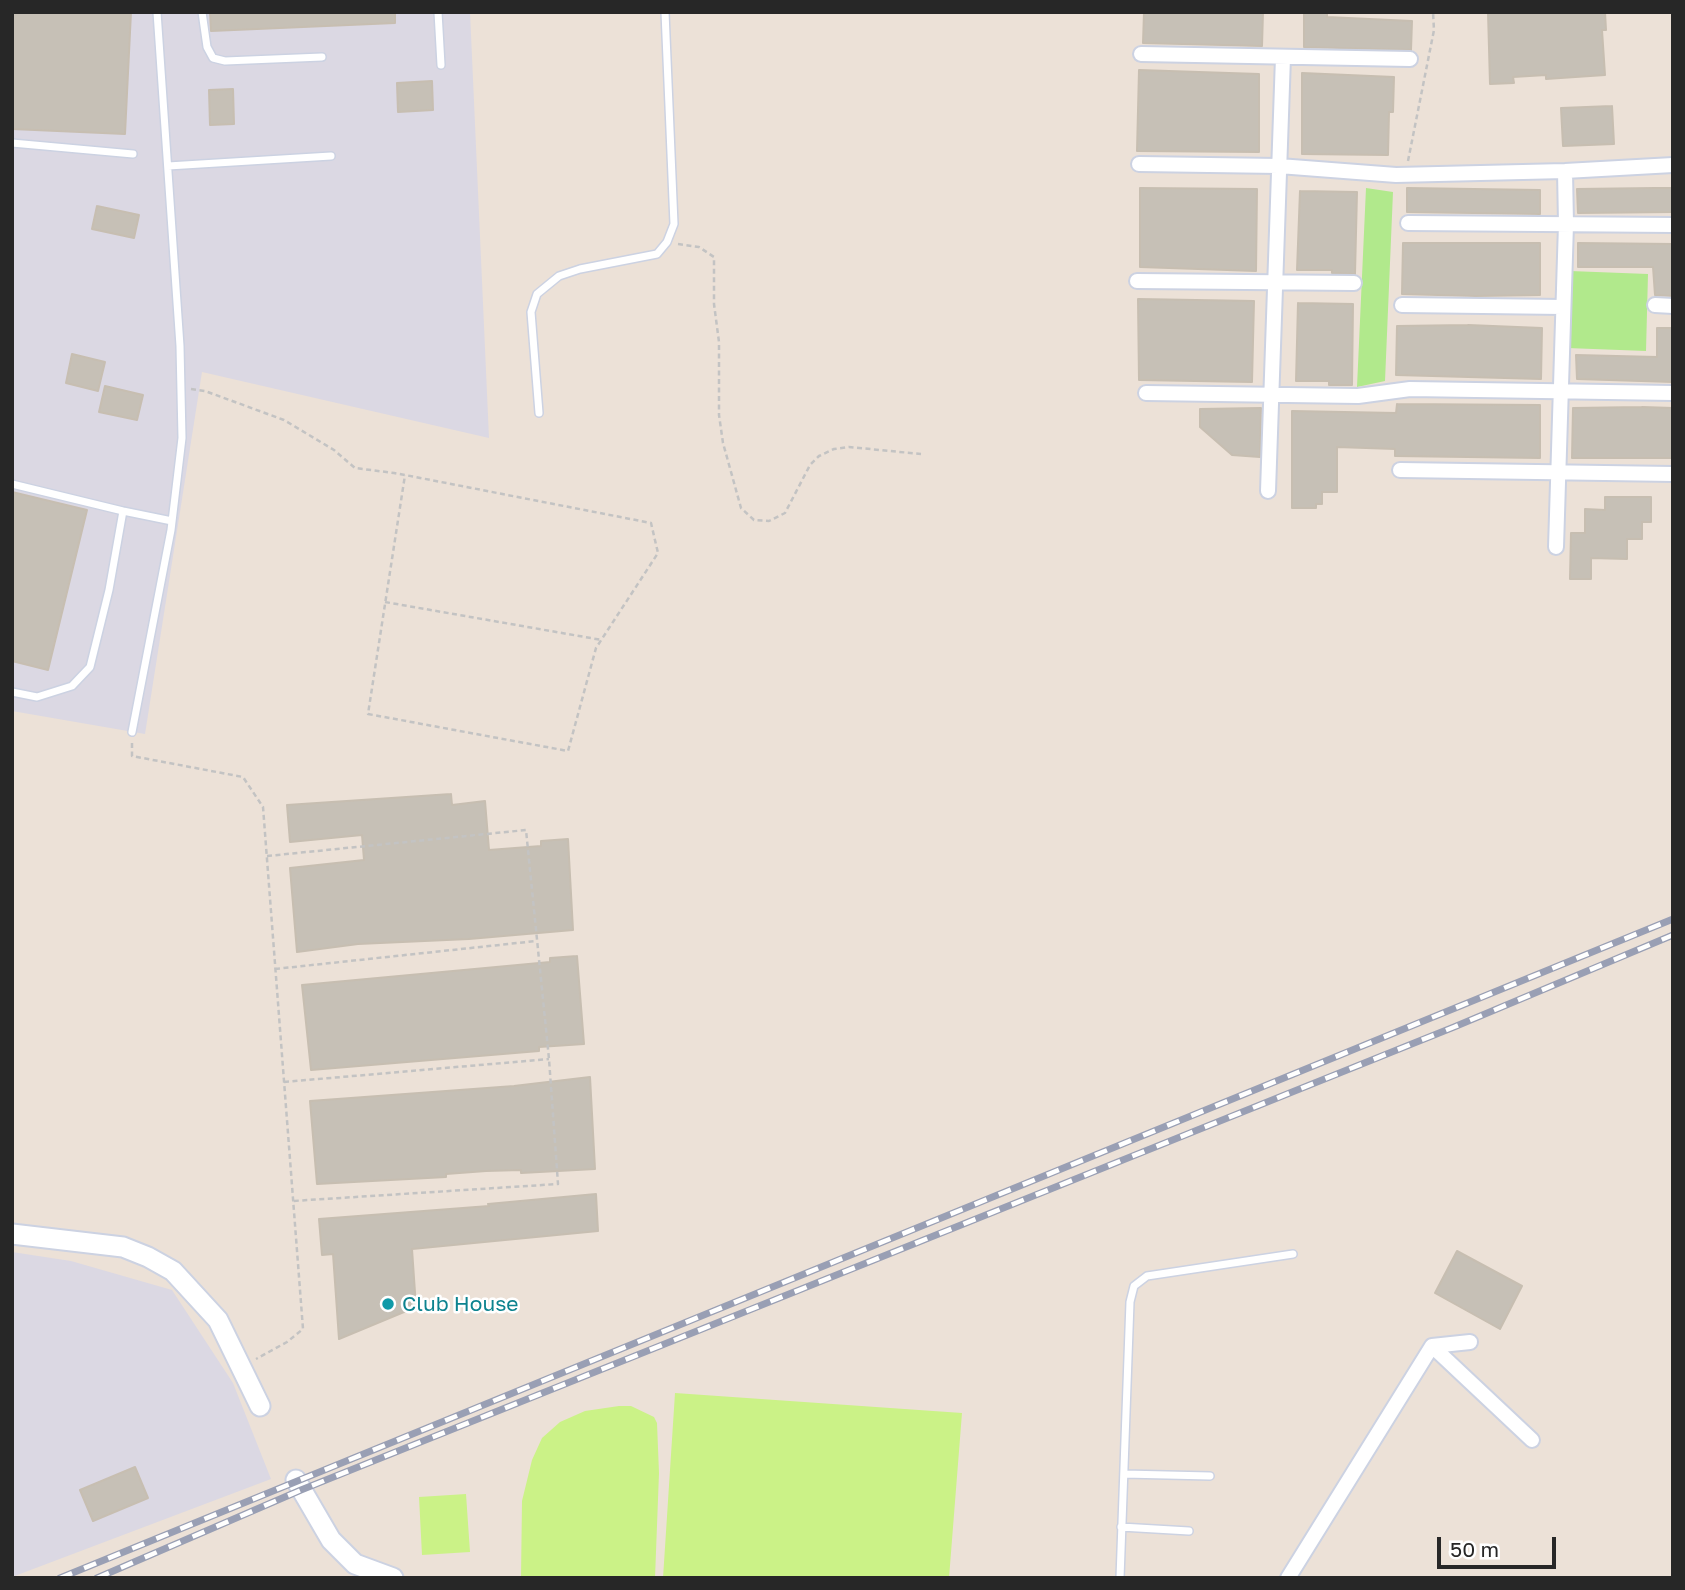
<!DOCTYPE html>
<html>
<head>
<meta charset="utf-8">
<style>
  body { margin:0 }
  #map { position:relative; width:1685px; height:1590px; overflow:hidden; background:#ece1d7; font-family:"Golos Text",sans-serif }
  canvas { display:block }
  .frame { position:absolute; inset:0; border:14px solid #272727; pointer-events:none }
  .scale { position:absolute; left:1437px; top:1537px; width:119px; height:32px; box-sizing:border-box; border:4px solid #272727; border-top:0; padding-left:9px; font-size:21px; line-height:24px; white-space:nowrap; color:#272727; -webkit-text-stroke:5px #fff; paint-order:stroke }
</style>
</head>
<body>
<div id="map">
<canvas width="1685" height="1590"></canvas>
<div class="frame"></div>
<div class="scale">50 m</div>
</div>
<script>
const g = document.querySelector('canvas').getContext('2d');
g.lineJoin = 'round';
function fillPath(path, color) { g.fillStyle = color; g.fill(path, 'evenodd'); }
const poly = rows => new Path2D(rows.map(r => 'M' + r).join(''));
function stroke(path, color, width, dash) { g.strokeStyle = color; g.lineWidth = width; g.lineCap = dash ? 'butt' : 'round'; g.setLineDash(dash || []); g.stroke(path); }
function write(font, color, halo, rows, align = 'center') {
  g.font = font + ' "Golos Text",sans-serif'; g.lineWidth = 5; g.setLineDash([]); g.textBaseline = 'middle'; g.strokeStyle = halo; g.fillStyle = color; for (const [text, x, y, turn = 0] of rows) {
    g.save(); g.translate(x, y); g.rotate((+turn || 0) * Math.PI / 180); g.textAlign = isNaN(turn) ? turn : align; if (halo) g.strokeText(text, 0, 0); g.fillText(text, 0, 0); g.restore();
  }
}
const industrial = poly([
  [12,12,470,12,489,438,202,372,145,734,12,711],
  [12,1252,71,1261,172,1290,233,1383,271,1479,12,1577]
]);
const green = poly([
  [1366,188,1393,192,1385,381,1357,387],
  [1570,271,1648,274,1646,351,1567,348]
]);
const pitch = poly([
  [675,1393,962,1413,949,1578,663,1578],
  [619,1406,631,1406,654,1417,657,1423,659,1473,655,1578,521,1578,522,1501,532,1460,542,1438,560,1422,585,1411],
  [466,1494,470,1552,422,1555,419,1497]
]);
const building = poly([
  [12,12,131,12,125,134,12,129,12,12],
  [210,12,395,12,395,23,211,31,210,12],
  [1144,12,1263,12,1262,46,1143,43,1144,12],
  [1488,12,1605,12,1606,30,1602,30,1605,75,1546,79,1546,75,1513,77,1514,83,1490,84,1488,12],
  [1304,13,1327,13,1327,17,1412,21,1411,50,1304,47,1304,13],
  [1139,70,1259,74,1259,152,1137,151,1139,70],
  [1302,73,1394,77,1393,112,1389,112,1388,155,1302,154,1302,73],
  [432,81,433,110,398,112,397,83,432,81],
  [233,89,234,124,210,125,209,90,233,89],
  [1612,106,1614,144,1563,146,1561,108,1612,106],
  [1140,188,1257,189,1256,271,1140,267,1140,188],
  [1407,188,1540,190,1540,214,1407,212,1407,188],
  [1655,188,1673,188,1673,212,1578,213,1577,189,1655,188],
  [1300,191,1357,192,1355,274,1332,273,1332,270,1297,270,1300,191],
  [97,206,139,215,134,238,92,229,97,206],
  [1403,243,1540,243,1540,295,1475,296,1402,294,1403,243],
  [1578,243,1673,244,1673,296,1655,295,1653,267,1578,267,1578,243],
  [1138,299,1254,301,1252,382,1139,380,1138,299],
  [1298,303,1353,304,1352,385,1329,385,1329,381,1296,381,1298,303],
  [1468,325,1542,328,1541,379,1396,375,1397,326,1468,325],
  [1657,328,1673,328,1673,382,1577,379,1576,355,1657,357,1657,328],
  [72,354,105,362,98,391,66,383,72,354],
  [105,386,143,395,137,420,99,412,105,386],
  [1397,404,1540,405,1540,458,1395,456,1395,449,1337,447,1337,492,1322,492,1322,504,1316,504,1316,508,1292,508,1292,411,1396,413,1397,404],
  [1642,407,1673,408,1673,458,1572,458,1573,408,1642,407],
  [1261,408,1260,457,1232,455,1200,427,1200,409,1261,408],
  [12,492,87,510,48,670,12,661,12,492],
  [1605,497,1651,497,1651,522,1642,522,1642,539,1627,539,1627,559,1591,558,1591,579,1570,579,1571,533,1585,533,1585,509,1605,510,1605,497],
  [451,794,452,805,485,801,489,850,541,846,541,841,568,839,573,930,469,939,358,944,297,952,290,868,364,860,362,835,290,842,287,805,451,794],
  [577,956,584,1044,539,1047,539,1051,311,1070,302,985,550,962,550,958,577,956],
  [590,1077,595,1169,521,1173,521,1170,486,1171,446,1174,446,1177,317,1184,310,1101,514,1086,590,1077],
  [596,1194,598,1231,412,1249,416,1307,339,1339,333,1254,322,1255,319,1219,489,1206,488,1204,596,1194],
  [1457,1251,1522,1286,1500,1329,1435,1293,1457,1251],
  [135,1467,148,1498,93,1521,80,1490,135,1467]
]);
const path = poly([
  [1408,161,1434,30,1433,12],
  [678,244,699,247,714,257,714,304,719,342,719,415,723,443,741,508,754,520,769,521,785,513,810,465,819,456,834,449,849,447,921,454],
  [191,389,205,391,284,420,334,450,355,468,394,473,405,475,651,523,658,553,596,648,568,751,368,714,405,475],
  [385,602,602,640],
  [132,743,132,756,243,777,263,807,303,1329,287,1342,256,1359],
  [267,856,526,830,549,1059,558,1184,293,1201],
  [275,969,536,941],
  [284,1082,549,1059]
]);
const service = poly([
  [202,12,207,47,213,58,225,61,322,57],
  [438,12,441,65],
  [12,143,133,154],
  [168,166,331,156],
  [539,413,531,312,537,294,559,276,580,269,657,254,667,242,674,224,665,12],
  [12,484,123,511,172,521],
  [12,692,37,697,72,686,90,667,109,590,123,511],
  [132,732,171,530,182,438,180,346,157,12],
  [1124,1474,1210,1476],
  [1121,1527,1189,1531],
  [1120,1578,1130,1302,1134,1286,1147,1276,1293,1254]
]);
const minor = poly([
  [1141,54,1410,59],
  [1139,164,1279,166,1396,175,1565,171,1673,165],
  [1408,223,1673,225],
  [1137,281,1354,283],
  [1402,305,1563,307],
  [1655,305,1673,306],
  [1146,393,1358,396,1410,389,1673,393],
  [1400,470,1673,474],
  [1268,491,1283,57],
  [1556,547,1566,224,1565,171],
  [1432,1346,1532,1440],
  [1288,1578,1432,1346,1470,1342]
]);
const secondary = poly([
  [12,1234,123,1247,148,1257,173,1271,218,1320,260,1406],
  [296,1480,331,1540,355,1564,393,1578]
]);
const rail = poly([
  [60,1578,1673,919],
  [97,1578,301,1490,1454,1027,1673,935]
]);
const markers = [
  [388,1304,7,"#0f9aa8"]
];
const cultureNames = [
  ["Club House",402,1304]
];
fillPath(industrial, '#dbd8e3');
fillPath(green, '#b1e98c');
fillPath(pitch, '#cbf287');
fillPath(building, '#c6c0b6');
stroke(building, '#c7beb1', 2);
stroke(service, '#ccd2e2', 10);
stroke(minor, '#ccd2e2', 18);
stroke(secondary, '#ccd2e2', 23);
stroke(path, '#c3c3c3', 2.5, [5, 3.5]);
stroke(service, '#fff', 7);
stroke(minor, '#fff', 14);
stroke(secondary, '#fff', 19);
stroke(rail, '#999fb4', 7);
stroke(rail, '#fff', 4.5, [13]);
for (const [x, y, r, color] of markers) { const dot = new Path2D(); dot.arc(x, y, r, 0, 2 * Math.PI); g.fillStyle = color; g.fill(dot); stroke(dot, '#fff', 2.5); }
write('21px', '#0d838f', '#fff', cultureNames, 'left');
</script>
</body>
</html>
